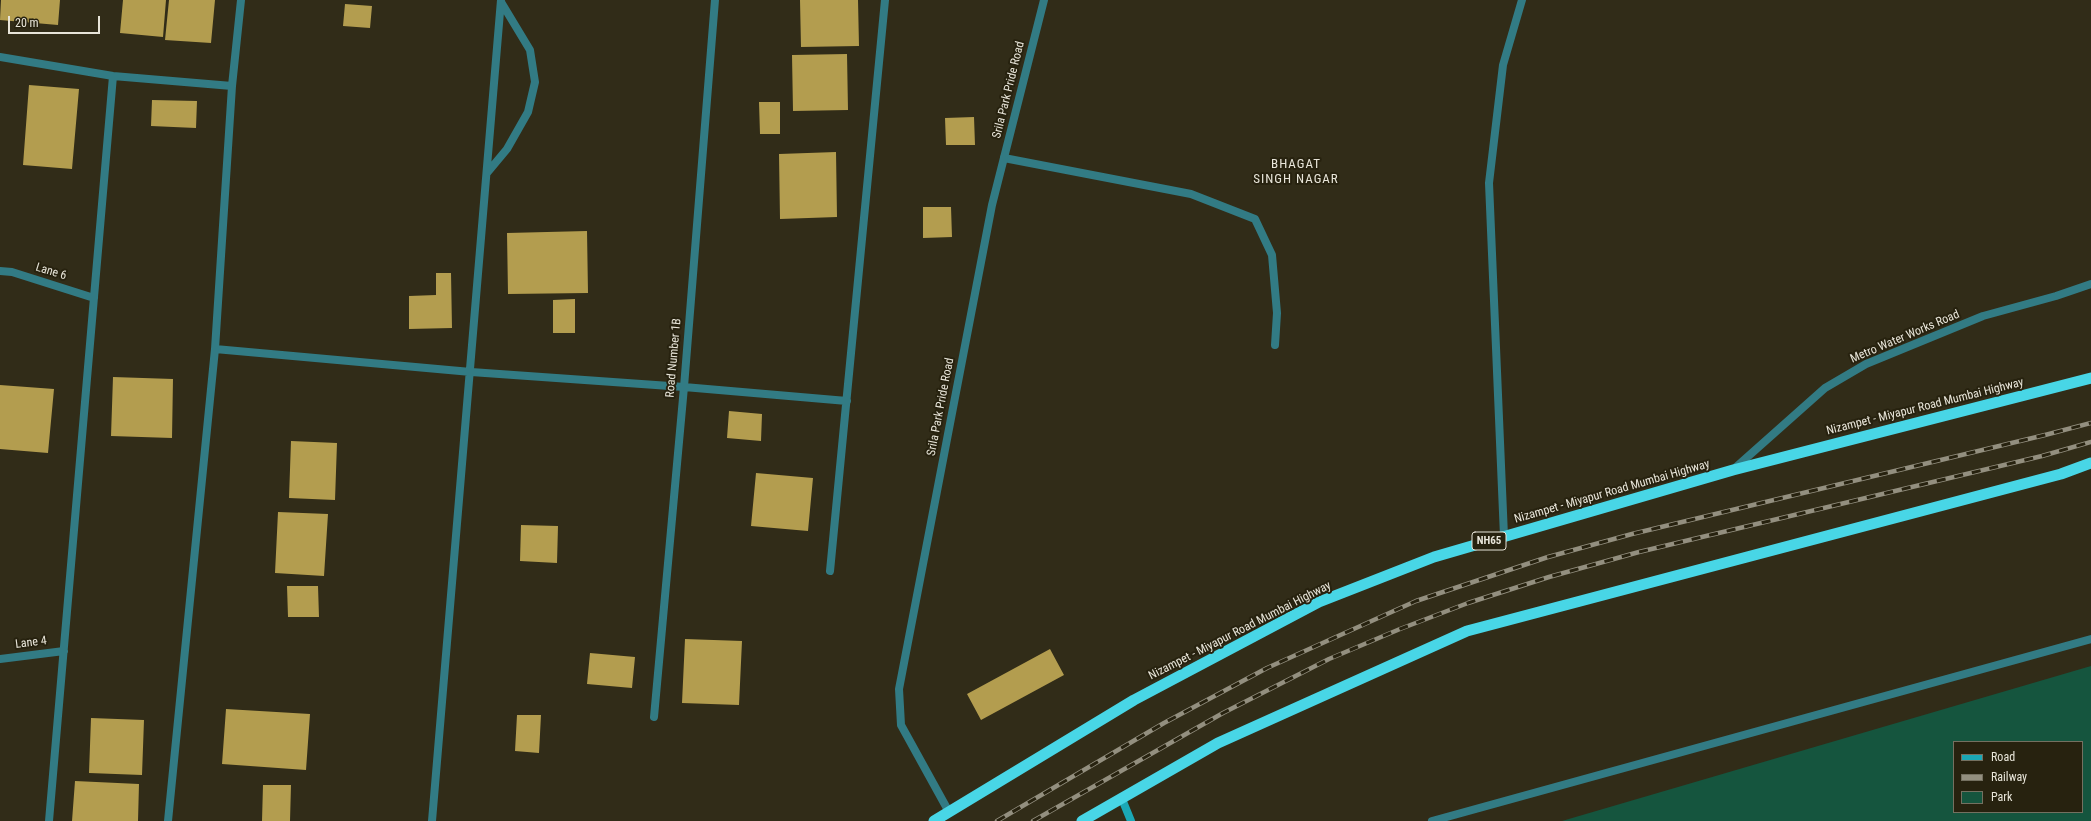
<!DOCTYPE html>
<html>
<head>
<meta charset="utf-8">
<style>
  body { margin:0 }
  #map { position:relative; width:2091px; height:821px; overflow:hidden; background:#312c18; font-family:"Roboto Condensed",sans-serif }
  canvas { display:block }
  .legend { position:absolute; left:1953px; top:741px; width:130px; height:72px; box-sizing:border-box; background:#27220f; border:1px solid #747060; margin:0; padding:5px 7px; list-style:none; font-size:12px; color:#e8e5d9 }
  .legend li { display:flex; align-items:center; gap:8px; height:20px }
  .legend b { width:20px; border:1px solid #747060 }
  .scale { position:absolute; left:8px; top:16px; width:92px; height:18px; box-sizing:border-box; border:2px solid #e8e5d9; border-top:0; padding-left:5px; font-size:12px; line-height:14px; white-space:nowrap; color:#e8e5d9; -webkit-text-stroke:3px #27220f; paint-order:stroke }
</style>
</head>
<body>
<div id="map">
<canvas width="2091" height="821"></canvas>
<ul class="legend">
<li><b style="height:5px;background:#1ba8b6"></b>Road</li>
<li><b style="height:5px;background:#938f7f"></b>Railway</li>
<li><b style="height:11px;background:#15553e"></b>Park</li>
</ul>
<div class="scale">20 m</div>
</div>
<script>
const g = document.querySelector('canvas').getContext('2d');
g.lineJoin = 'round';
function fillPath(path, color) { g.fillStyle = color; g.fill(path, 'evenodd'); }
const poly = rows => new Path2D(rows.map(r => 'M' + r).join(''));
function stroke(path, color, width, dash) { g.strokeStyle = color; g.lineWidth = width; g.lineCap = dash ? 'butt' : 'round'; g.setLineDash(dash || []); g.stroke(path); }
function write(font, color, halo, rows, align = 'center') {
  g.font = font + ' "Roboto Condensed",sans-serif'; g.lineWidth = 4; g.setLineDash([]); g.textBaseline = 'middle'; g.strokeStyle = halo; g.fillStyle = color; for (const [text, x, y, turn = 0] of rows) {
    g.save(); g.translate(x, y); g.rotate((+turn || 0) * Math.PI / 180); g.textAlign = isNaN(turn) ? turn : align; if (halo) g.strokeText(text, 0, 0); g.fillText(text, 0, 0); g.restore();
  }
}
const green = poly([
  [2091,666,2091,821,1562,821],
  [1954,742,2082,742,2082,812,1954,812]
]);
const building = poly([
  [1,0,60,0,58,25,0,20],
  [123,0,166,0,163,37,120,33],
  [169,0,215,0,211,43,165,40],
  [800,0,858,0,859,46,801,47],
  [345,4,372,6,370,28,343,26],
  [847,54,848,110,793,111,792,55],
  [29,85,79,89,72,169,23,165],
  [152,100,197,101,196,128,151,126],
  [759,102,780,102,780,134,760,134],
  [974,117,975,145,946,145,945,118],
  [836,152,837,217,780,219,779,154],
  [923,207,951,207,952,237,923,238],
  [587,231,588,293,508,294,507,233],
  [436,273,451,273,452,328,409,329,409,296,436,295],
  [575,299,575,333,553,333,553,300],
  [113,377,173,379,172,438,111,436],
  [0,385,54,389,48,453,0,449],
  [729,411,762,414,761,441,727,438],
  [291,441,337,443,335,500,289,498],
  [756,473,813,478,808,531,751,526],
  [278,512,328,514,324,576,275,573],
  [521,525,558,526,557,563,520,561],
  [287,586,318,586,319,617,288,617],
  [685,639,742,641,739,705,682,703],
  [1050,649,1064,675,981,720,967,694],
  [590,653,635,657,632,688,587,684],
  [226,709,310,714,306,770,222,764],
  [517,715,541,715,539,753,515,751],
  [91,718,144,720,142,775,89,773],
  [75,781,139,784,138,821,72,821],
  [263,785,291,785,290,821,262,821]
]);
const service = poly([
  [1504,536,1489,183,1503,65,1522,0]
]);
const minor = poly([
  [0,57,113,76,232,86],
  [1004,158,1191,194,1255,219,1272,255,1277,313,1275,345],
  [487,173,507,149,528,112,535,82,530,50,501,2],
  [0,271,12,272,94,298],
  [215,349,471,372,684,387,847,401],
  [830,571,885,0],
  [0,659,64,651],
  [654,717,684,387,715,0],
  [49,821,113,76],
  [168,821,215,349,232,86,241,0],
  [432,821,501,0]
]);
const tertiary = poly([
  [1735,468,1825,388,1866,364,1983,316,2056,296,2091,284],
  [949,812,901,725,899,689,992,205,1044,0],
  [1432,821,2091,639]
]);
const secondary = poly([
  [1122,799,1131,821]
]);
const trunk = poly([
  [934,821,1134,700,1319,602,1434,557,1733,470,2091,378],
  [1082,821,1218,743,1467,631,2061,474,2091,463]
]);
const rail = poly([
  [997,821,1164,723,1267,668,1416,601,1548,557,1632,534,2045,435,2091,423],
  [1033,821,1223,713,1329,659,1400,629,1468,603,1549,577,1639,552,2042,456,2091,442]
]);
const shields = [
  [1489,541,34]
];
const shieldNames = [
  ["NH65",1489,541]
];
const streetNames = [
  ["Srila Park Pride Road",1009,90,-76],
  ["Lane 6",51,272,17],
  ["Metro Water Works Road",1905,337,-23],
  ["Road Number 1B",674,358,-85],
  ["Srila Park Pride Road",941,407,-79],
  ["Nizampet - Miyapur Road Mumbai Highway",1925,407,-14],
  ["Nizampet - Miyapur Road Mumbai Highway",1612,492,-16],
  ["Nizampet - Miyapur Road Mumbai Highway",1240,631,-27],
  ["Lane 4",31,643,-7]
];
const neighbourhoodNames = [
  ["BHAGAT",1296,165],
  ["SINGH NAGAR",1296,180]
];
fillPath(green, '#15553e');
fillPath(building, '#b39d4f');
stroke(service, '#327b84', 8);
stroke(minor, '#327b84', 8);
stroke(tertiary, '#327b84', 8);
stroke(secondary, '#1ba8b6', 8);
stroke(trunk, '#48d6e6', 11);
stroke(rail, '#938f7f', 4.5);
stroke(rail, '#27220f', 3, [9]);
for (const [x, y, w] of shields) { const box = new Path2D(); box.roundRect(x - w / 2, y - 9, w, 18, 3); g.fillStyle = '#27220f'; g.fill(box); stroke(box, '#e8e5d9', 1); }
write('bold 11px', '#e8e5d9', null, shieldNames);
write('12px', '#e8e5d9', '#27220f', streetNames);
g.letterSpacing = '1px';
write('13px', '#e8e5d9', '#27220f', neighbourhoodNames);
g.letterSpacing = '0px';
</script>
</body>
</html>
